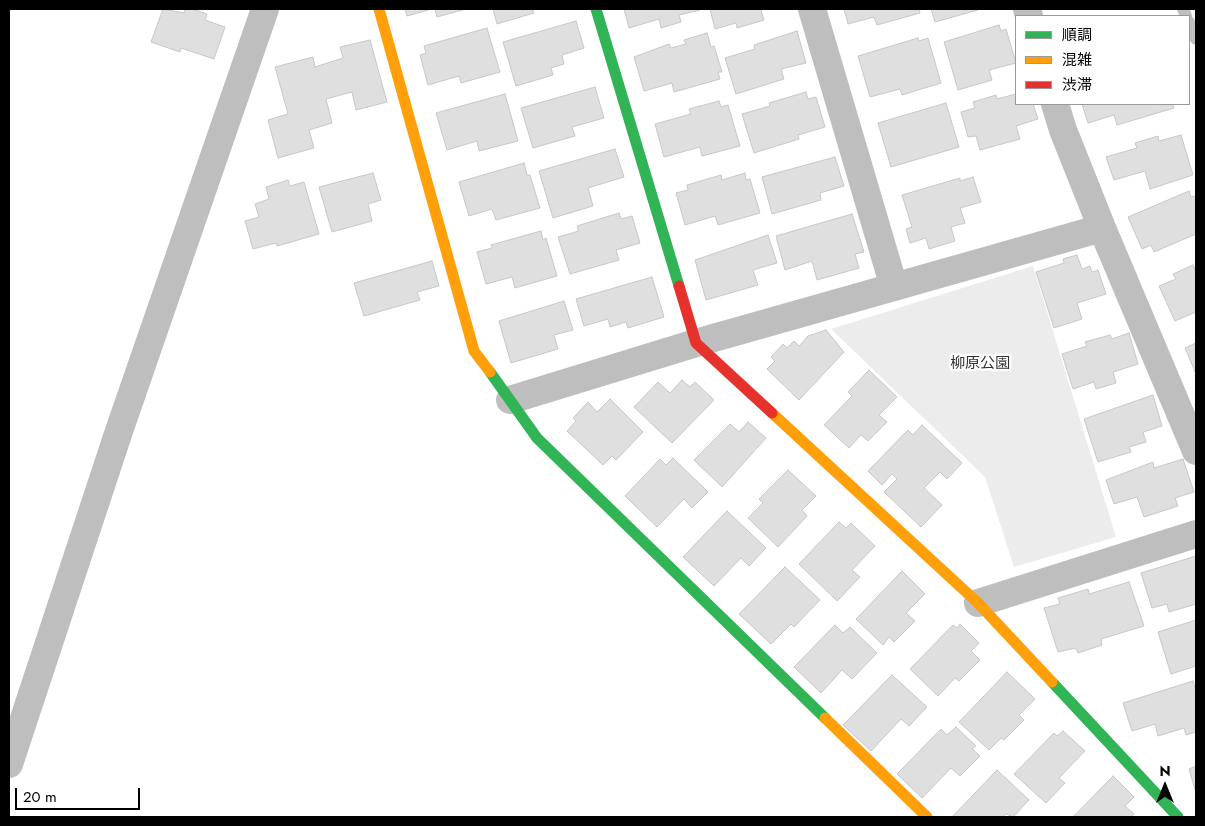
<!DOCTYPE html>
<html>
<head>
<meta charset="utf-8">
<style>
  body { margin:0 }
  #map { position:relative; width:1205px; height:826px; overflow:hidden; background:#fff; font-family:Jost,"Noto Sans JP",sans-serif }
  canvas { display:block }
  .frame { position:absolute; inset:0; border:10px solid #000; pointer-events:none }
  .legend { position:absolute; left:1015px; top:15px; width:175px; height:90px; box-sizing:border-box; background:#fff; border:1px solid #999; margin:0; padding:6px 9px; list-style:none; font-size:15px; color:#000 }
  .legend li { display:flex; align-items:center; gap:10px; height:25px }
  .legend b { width:25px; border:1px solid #999 }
  .north { position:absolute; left:1140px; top:761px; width:50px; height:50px; -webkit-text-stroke:4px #fff; paint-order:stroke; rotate:0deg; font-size:14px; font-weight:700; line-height:20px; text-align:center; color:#000 }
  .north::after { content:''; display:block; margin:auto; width:18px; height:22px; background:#000; clip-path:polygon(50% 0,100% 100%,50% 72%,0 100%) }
  .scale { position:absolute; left:15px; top:788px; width:125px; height:22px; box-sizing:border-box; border:2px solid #000; border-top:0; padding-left:6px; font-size:15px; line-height:18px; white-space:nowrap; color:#000; -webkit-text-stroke:4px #fff; paint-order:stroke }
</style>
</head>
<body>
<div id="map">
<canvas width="1205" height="826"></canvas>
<div class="frame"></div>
<ul class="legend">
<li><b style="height:6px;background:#30b455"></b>順調</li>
<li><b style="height:6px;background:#ff9f0a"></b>混雑</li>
<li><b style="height:6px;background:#e5322d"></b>渋滞</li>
</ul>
<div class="north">N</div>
<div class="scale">20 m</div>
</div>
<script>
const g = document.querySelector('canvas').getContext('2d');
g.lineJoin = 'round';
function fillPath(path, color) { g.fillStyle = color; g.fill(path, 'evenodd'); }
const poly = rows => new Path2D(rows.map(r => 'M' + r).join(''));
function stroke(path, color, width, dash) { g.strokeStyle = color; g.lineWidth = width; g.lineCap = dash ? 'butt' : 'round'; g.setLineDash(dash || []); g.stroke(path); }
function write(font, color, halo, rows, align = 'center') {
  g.font = font + ' Jost,"Noto Sans JP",sans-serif'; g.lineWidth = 4.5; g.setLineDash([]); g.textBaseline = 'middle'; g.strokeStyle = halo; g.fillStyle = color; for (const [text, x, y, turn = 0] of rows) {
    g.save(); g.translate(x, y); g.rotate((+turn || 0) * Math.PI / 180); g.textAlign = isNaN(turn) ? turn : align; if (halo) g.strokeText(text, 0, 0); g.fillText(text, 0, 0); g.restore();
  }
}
const green = poly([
  [1033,266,1116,537,1014,567,985,477,831,329]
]);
const stream = poly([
  [1183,9,1186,16],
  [1189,22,1196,39]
]);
const building = poly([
  [163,9,184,13,185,9,192,9,207,14,205,20,225,27,214,59,181,48,180,52,151,42,163,9],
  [405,9,432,9,407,16,405,9],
  [435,9,466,9,437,17,435,9],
  [493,9,532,9,534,13,497,24,493,9],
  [624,9,699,9,700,10,679,15,681,22,661,28,659,19,629,28,624,9],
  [710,9,765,9,761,10,764,20,737,28,736,23,715,29,710,9],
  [844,9,919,9,920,13,877,25,874,17,848,24,844,9],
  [931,9,978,9,978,10,935,22,931,9],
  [576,21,584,48,562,55,564,64,551,68,553,75,516,86,503,42,576,21],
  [999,25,1001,31,1006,29,1016,63,989,70,992,80,958,90,944,42,999,25],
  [487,28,500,72,461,83,459,76,428,85,420,55,426,53,424,46,487,28],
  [797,31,806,63,781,69,784,79,736,94,725,58,755,49,754,45,797,31],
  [707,33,711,47,714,46,722,72,718,72,720,79,674,92,672,83,644,91,634,57,669,44,671,48,686,44,684,40,707,33],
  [918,38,919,41,928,38,941,83,902,95,900,89,870,97,858,56,918,38],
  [370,40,387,102,356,110,352,92,326,99,332,123,309,130,314,148,278,158,268,120,288,114,275,67,313,57,315,67,343,58,340,47,370,40],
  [595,87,604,118,572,127,575,136,533,148,521,108,595,87],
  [806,92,808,99,816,97,825,127,798,135,799,139,754,153,742,114,770,106,769,103,806,92],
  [505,94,518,141,479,151,477,141,447,150,436,113,505,94],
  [1016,94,1016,104,1033,104,1038,119,1016,126,1020,139,980,150,976,136,968,137,961,112,975,108,973,102,996,95,997,99,1016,94],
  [719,101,721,107,728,105,740,146,702,156,700,147,664,157,655,124,691,114,689,109,719,101],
  [946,103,959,147,891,167,878,123,946,103],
  [1082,104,1173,104,1174,108,1117,125,1114,115,1088,123,1082,104],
  [1181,135,1193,175,1150,189,1145,171,1114,180,1106,157,1137,148,1135,143,1158,136,1159,141,1181,135],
  [615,149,624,177,588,188,593,206,553,218,539,171,615,149],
  [835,157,844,186,820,193,821,200,772,214,762,177,835,157],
  [524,163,527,175,530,175,540,208,496,220,492,209,469,216,459,182,524,163],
  [373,173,381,200,368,204,372,221,332,232,319,187,373,173],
  [745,173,746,180,750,179,760,213,718,225,715,216,685,225,676,193,688,190,687,185,721,175,722,180,745,173],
  [973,177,981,202,960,208,965,223,951,227,955,241,929,249,926,238,910,243,906,229,912,227,902,195,960,178,960,181,973,177],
  [288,180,290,186,304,182,319,234,277,246,276,243,253,249,245,221,259,217,255,204,269,199,266,187,288,180],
  [1189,191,1191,197,1196,196,1196,234,1154,252,1151,245,1142,249,1128,217,1189,191],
  [619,213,621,219,632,216,640,243,616,250,619,260,570,274,558,237,579,231,577,226,619,213],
  [852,214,864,252,855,254,859,268,817,280,812,261,785,270,776,236,852,214],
  [541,231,543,240,546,238,557,276,515,288,512,277,486,284,477,252,492,248,491,245,541,231],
  [768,235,777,263,753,270,758,285,706,300,695,260,768,235],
  [1077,255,1082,269,1090,266,1092,272,1098,270,1106,294,1077,303,1082,319,1054,328,1036,272,1064,263,1063,259,1077,255],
  [432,261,439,286,417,292,420,300,364,316,354,283,432,261],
  [1193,265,1196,272,1196,312,1175,321,1159,286,1176,279,1173,274,1193,265],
  [652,277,664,317,628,328,626,322,610,327,608,319,584,326,576,299,652,277],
  [564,301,573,330,554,335,558,349,511,363,499,321,564,301],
  [826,330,844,352,799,400,767,369,775,361,771,357,783,344,787,348,794,341,799,346,808,336,826,330],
  [1129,333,1138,364,1113,372,1116,383,1096,389,1094,382,1073,389,1062,354,1087,346,1085,342,1110,335,1112,339,1129,333],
  [1196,343,1196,374,1185,348,1196,343],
  [869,370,897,397,879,415,887,422,868,441,861,435,849,448,824,425,852,396,848,392,869,370],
  [682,380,690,387,695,382,714,400,672,443,634,407,658,382,670,393,682,380],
  [1153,395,1162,426,1143,432,1146,442,1129,447,1131,452,1098,462,1084,419,1153,395],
  [610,399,643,432,616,460,612,456,603,465,567,431,576,421,573,418,588,402,597,412,610,399],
  [748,422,766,438,722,487,694,460,730,424,739,432,748,422],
  [922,425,962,463,947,479,940,472,924,488,942,505,921,527,884,492,897,479,892,474,882,485,868,471,908,430,913,435,922,425],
  [673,458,708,492,692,508,684,499,657,527,625,496,660,459,666,465,673,458],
  [1183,459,1194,492,1175,498,1178,506,1144,517,1137,497,1114,504,1106,480,1153,462,1154,468,1183,459],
  [788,470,816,496,802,510,807,516,778,547,748,518,763,503,759,499,788,470],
  [727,511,766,548,749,566,741,558,714,586,683,557,727,511],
  [839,522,846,528,851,523,875,546,852,570,860,577,837,601,799,564,839,522],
  [1196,556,1196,604,1169,612,1167,604,1152,608,1141,573,1196,556],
  [785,567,820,600,794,627,791,624,771,644,739,614,785,567],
  [902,571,925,594,906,613,915,621,894,642,889,637,883,645,856,619,902,571],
  [1129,582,1144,626,1101,639,1102,645,1078,653,1076,648,1058,652,1044,608,1060,604,1058,598,1088,589,1089,594,1129,582],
  [1196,620,1196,666,1171,674,1158,632,1196,620],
  [960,624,979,643,971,651,980,660,959,681,955,678,938,696,910,669,953,625,957,628,960,624],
  [835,625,843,633,850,627,877,653,852,679,842,670,821,693,794,667,835,625],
  [1007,672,1035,699,1019,715,1024,720,1004,740,1001,738,989,750,959,722,1007,672],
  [892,675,927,707,909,726,901,719,871,751,843,725,892,675],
  [1193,681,1196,692,1196,732,1186,735,1184,728,1158,736,1155,724,1132,731,1123,703,1193,681],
  [956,727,976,746,972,749,980,756,960,776,951,768,922,798,897,774,941,729,947,735,956,727],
  [1063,731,1085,751,1059,778,1065,783,1046,803,1014,774,1054,733,1057,736,1063,731],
  [1196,766,1196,793,1189,769,1196,766],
  [997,770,1029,800,1013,817,1006,814,1003,817,952,817,997,770],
  [1113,776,1134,797,1125,806,1134,814,1131,817,1073,817,1113,776]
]);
const street = poly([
  [812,9,894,287],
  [1027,9,1029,16],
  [1055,104,1063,130,1102,228,1196,451],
  [510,400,696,343,1102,228],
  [978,603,1196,534],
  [9,764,119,431,265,9]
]);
const fast = poly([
  [596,9,679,286],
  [490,372,537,438,825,718],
  [1052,682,1178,817]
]);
const slow = poly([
  [379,9,474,351,490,372],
  [772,413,978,603,1052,682],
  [825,718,927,817]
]);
const jam = poly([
  [679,286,696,343,772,413]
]);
const parkNames = [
  ["柳原公園",980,364]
];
fillPath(green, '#ececec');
stroke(stream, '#bfbfbf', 12);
fillPath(building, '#dfdfdf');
stroke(building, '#c7c7c7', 1);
stroke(street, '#bebebe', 28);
stroke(fast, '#30b455', 11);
stroke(slow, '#ff9f0a', 11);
stroke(jam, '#e5322d', 11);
write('15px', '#333', '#fff', parkNames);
</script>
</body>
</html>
